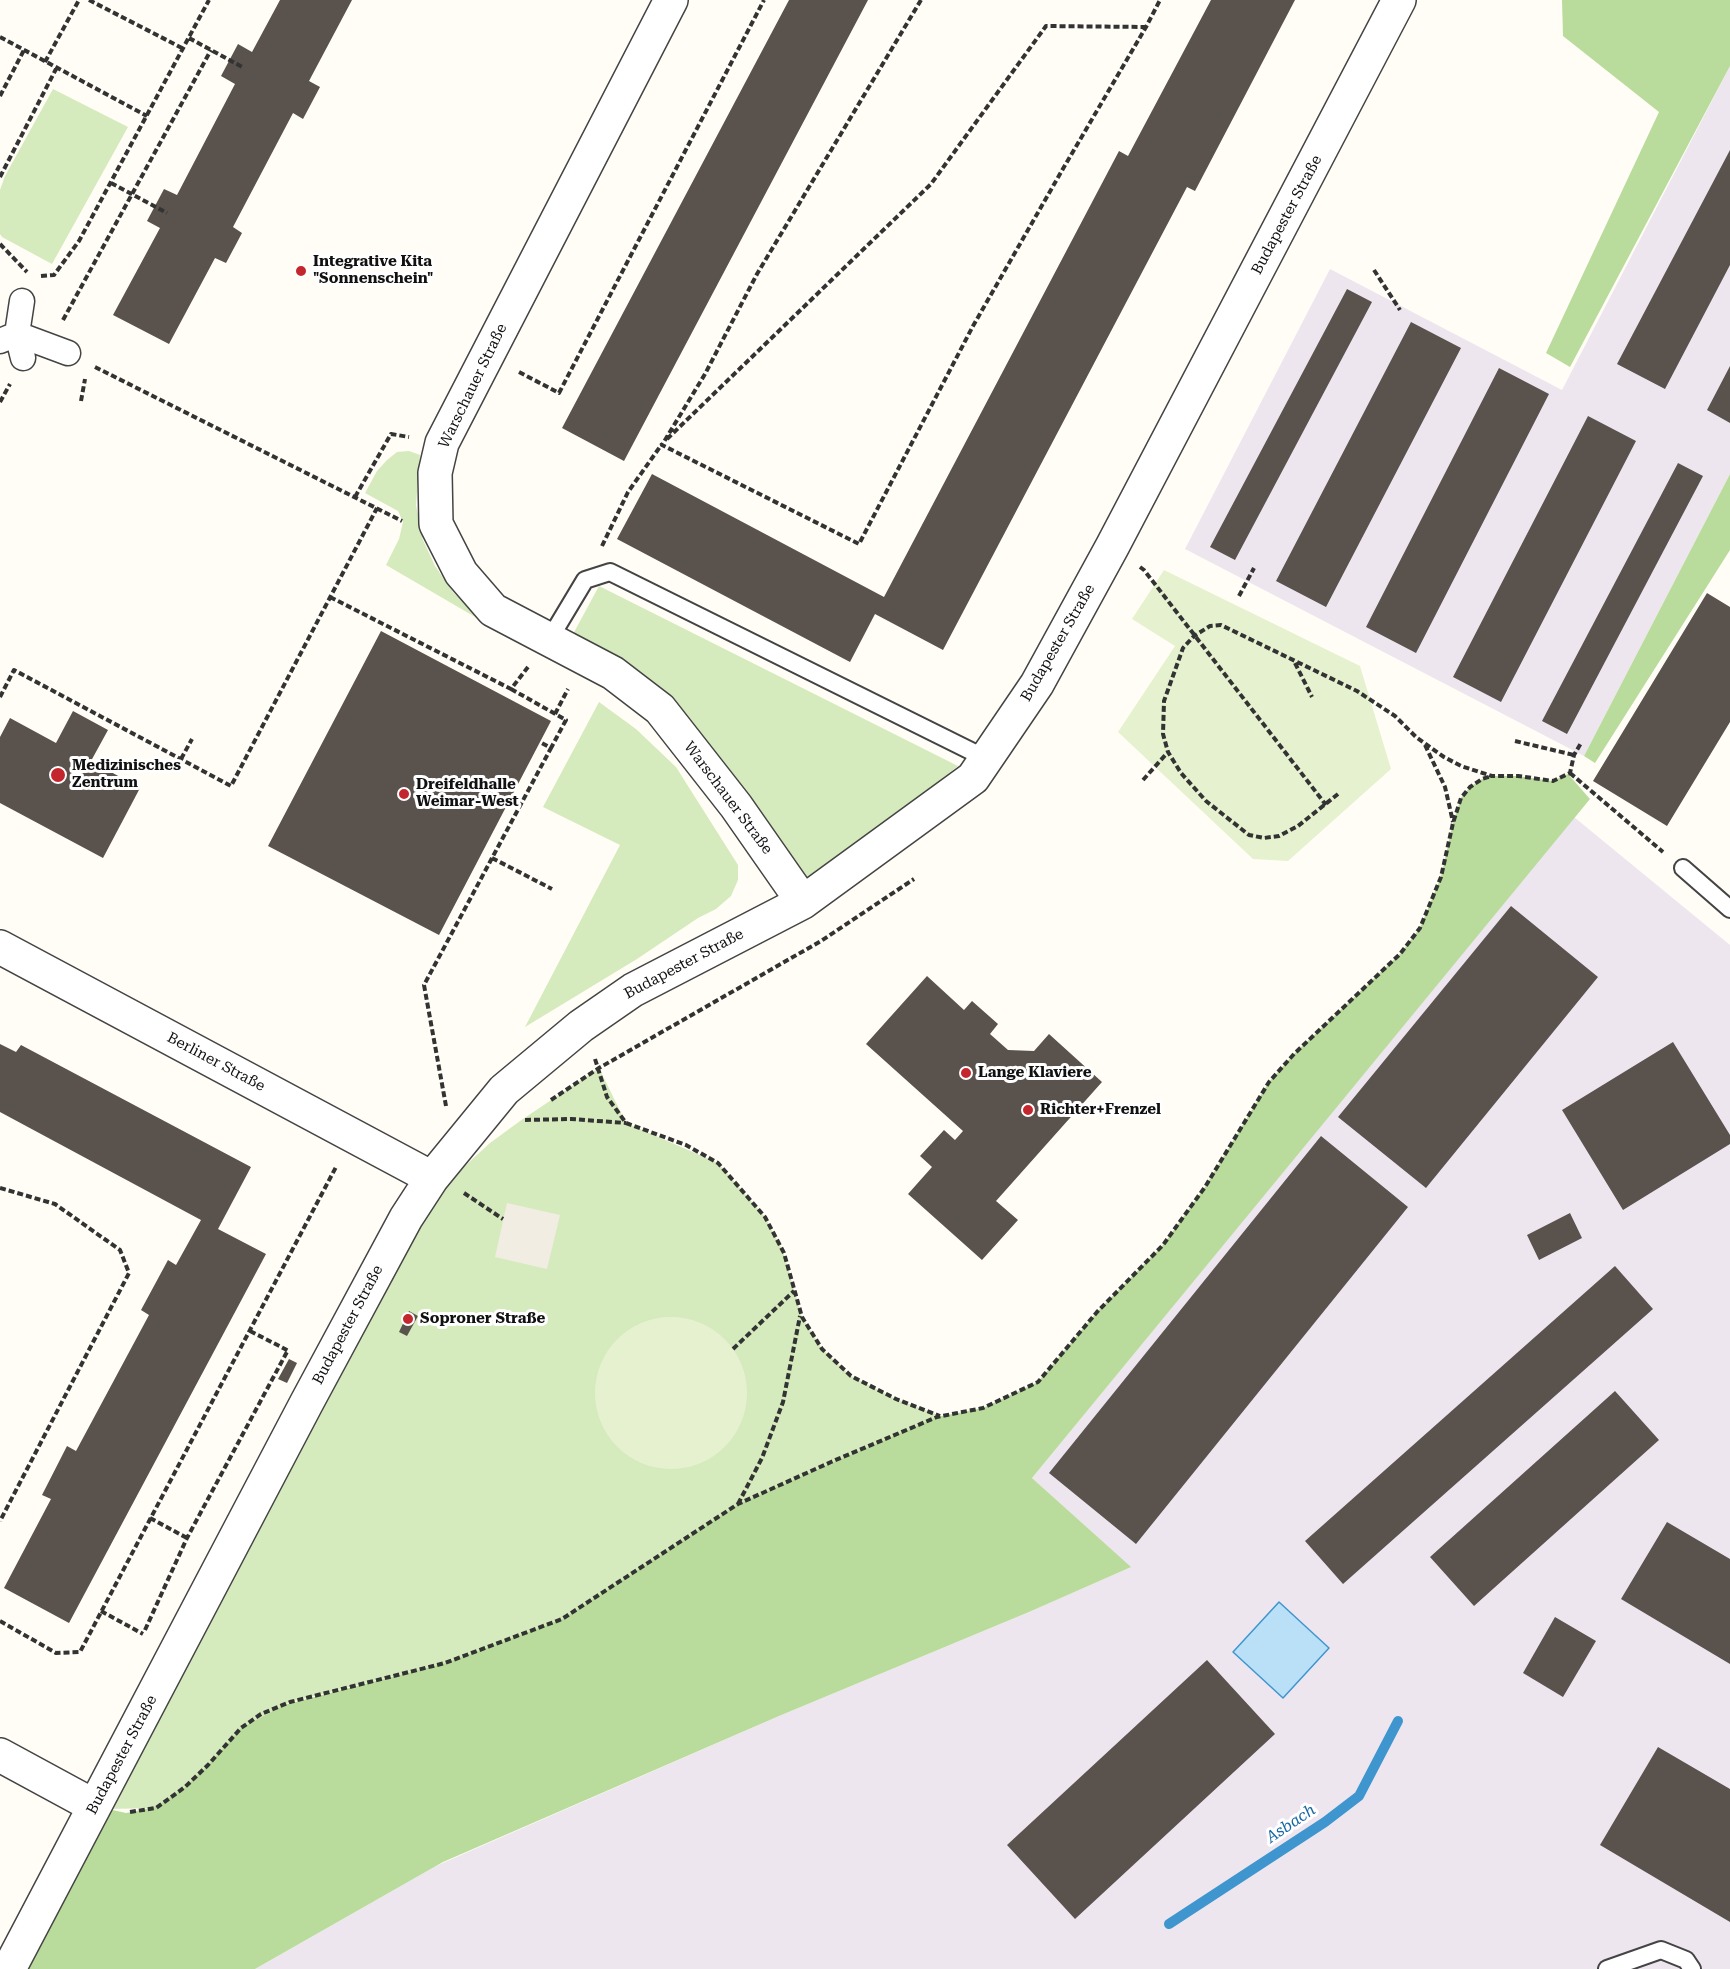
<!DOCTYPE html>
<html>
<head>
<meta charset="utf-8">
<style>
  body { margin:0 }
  canvas { display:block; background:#fffdf5 }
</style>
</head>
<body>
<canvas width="1730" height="1969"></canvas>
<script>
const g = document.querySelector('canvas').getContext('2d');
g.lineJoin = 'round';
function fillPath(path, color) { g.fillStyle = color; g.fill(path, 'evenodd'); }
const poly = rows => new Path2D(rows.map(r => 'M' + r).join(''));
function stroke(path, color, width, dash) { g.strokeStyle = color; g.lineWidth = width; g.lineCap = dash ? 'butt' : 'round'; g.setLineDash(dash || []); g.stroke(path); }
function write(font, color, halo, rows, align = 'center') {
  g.font = font + ' "Roboto Serif",serif'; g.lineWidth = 6; g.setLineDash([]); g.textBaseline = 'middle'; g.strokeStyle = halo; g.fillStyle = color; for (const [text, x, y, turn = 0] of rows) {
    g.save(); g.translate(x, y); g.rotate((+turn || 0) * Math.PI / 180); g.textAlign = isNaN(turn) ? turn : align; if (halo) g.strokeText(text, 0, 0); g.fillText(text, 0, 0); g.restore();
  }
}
const industrial = poly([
  [1730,66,1730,474,1584,756,1185,549,1330,269,1562,390],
  [1574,817,1730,945,1730,1969,255,1969,436,1866,779,1716,1029,1612,1130,1567,1032,1478]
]);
const green = poly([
  [53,89,128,127,52,264,2,237,0,234,0,190,5,176],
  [409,451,420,455,416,505,423,540,435,566,453,592,482,621,386,565,399,539,403,522,398,511,365,493,377,471,387,460,397,452],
  [599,586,958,766,809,883,572,636],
  [599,702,636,729,676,767,738,865,738,880,731,896,716,909,698,918,637,959,525,1027,620,845,543,807],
  [599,1068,626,1123,718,1163,765,1217,783,1251,802,1317,822,1349,851,1376,896,1399,941,1416,738,1504,562,1619,445,1663,290,1702,241,1728,208,1765,185,1787,156,1808,108,1809,417,1226,454,1176,490,1143,520,1121]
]);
const forest = poly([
  [1562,0,1730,0,1730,66,1570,367,1546,353,1659,112,1563,36],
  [1730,474,1730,550,1595,763,1584,756],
  [1568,774,1590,799,1032,1478,1131,1567,1029,1612,779,1716,443,1862,255,1969,25,1969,108,1809,126,1813,156,1807,185,1787,208,1765,241,1728,284,1705,445,1663,562,1619,738,1504,937,1417,983,1408,1038,1382,1097,1312,1163,1245,1205,1187,1269,1082,1294,1054,1400,954,1420,928,1441,877,1453,823,1461,798,1470,787,1482,779,1492,776,1518,776,1552,781]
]);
const pitch = poly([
  [1164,570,1360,666,1391,769,1288,861,1253,859,1118,732,1175,646,1132,619],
  '595 1393a76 76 0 1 1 152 0a76 76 0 1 1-152 0Z'
]);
const plaza = poly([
  [507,1203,560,1215,547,1269,495,1257]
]);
const water = poly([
  [1279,1602,1329,1648,1283,1698,1233,1652,1279,1602]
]);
const stream = poly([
  [1169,1924,1325,1822,1359,1796,1398,1721]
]);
const building = poly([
  [280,0,352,0,309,81,320,87,303,119,293,113,233,227,242,233,226,263,215,258,169,344,113,315,160,228,147,221,164,189,177,195,235,84,221,76,238,44,252,52],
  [789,0,868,0,624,461,562,428],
  [1211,0,1295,0,1195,191,1187,187,943,650,875,614,850,662,617,539,652,474,884,597,1119,151,1128,156],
  [1730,150,1730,265,1665,389,1617,364],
  [1347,289,1372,302,1235,560,1210,547],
  [1411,322,1461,348,1326,607,1276,581],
  [1730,366,1730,423,1707,410],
  [1499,368,1549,394,1416,653,1366,627],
  [1588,416,1636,441,1501,702,1453,677],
  [1678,463,1703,476,1567,734,1542,721],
  [1707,593,1730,607,1730,722,1667,826,1593,781],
  [381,631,551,721,439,935,268,846],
  [73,711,108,730,91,761,140,788,103,858,0,803,0,737,10,718,56,743],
  [1511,906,1598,977,1426,1188,1338,1117],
  [927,976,964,1010,972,1001,998,1024,990,1034,1008,1050,1034,1051,1049,1034,1102,1082,996,1201,1018,1220,982,1260,908,1194,932,1167,920,1156,944,1130,955,1140,963,1131,866,1044],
  [1673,1042,1730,1135,1730,1144,1623,1210,1562,1110],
  [0,1044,16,1052,21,1045,251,1167,218,1229,266,1254,69,1623,4,1588,51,1499,42,1495,67,1446,76,1451,149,1315,141,1310,168,1260,176,1265,201,1220,0,1112],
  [1321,1136,1408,1207,1136,1544,1049,1473],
  [1570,1213,1582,1238,1539,1260,1527,1235],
  [1615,1266,1653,1309,1343,1584,1305,1541],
  [409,1311,418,1316,407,1336,399,1332],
  [289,1359,297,1363,287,1383,278,1379],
  [1615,1391,1659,1440,1474,1606,1430,1557],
  [1667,1522,1730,1559,1730,1664,1621,1599],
  [1555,1617,1596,1641,1563,1697,1523,1673],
  [1207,1660,1275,1734,1075,1919,1007,1845],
  [1658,1747,1730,1789,1730,1922,1600,1845]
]);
const path = poly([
  [89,0,182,48],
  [921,0,757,274,705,374,662,445,859,544,973,326,1064,167,1146,27,1160,0],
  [0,37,147,116],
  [189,38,244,68],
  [45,62,79,0],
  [0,96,24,50],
  [0,177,56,69],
  [111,183,167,213],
  [0,244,27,272],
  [1374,270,1400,310],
  [41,276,54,275,79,241,209,0],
  [63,320,211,50],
  [95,367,402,521],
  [519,372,559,393,764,0],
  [81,401,85,379],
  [0,402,10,384],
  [667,439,931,184,1046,26,1145,27],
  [355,497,391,434,409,437],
  [602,546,628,492,662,444],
  [1140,567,1144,570,1326,805],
  [1239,596,1254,568],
  [330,597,511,689,528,667],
  [1295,663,1312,697],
  [511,689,566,720,551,748],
  [0,697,14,670,231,786,377,508],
  [555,714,568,689],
  [1515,741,1574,755],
  [1425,745,1445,787,1453,822],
  [181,759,192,739],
  [1570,773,1663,852],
  [1143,780,1168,752],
  [1338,794,1298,826,1279,836,1264,838,1249,835,1206,801,1181,773,1168,752,1163,734,1164,701,1183,648,1194,636,1210,626,1221,625,1357,691,1395,716,1416,737,1444,757,1461,766,1492,776,1518,776,1553,781,1570,773,1574,755,1581,743],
  [492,858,552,889],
  [595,1059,607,1097,626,1123,686,1145,718,1163,765,1217,784,1253,802,1317,822,1349,851,1376,896,1399,940,1416],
  [551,1100,599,1068,821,941,914,879],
  [446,1106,424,985,551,748,540,742],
  [525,1120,571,1119,626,1123],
  [0,1188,55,1204,120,1250,129,1273,0,1521],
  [464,1193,503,1219],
  [250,1331,289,1351],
  [733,1349,794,1291],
  [738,1504,762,1458,783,1402,800,1316],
  [150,1518,187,1538],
  [101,1611,143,1634],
  [0,1621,56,1653,80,1652,336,1167],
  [145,1630,187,1538,288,1350],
  [130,1812,156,1808,185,1787,208,1765,241,1728,261,1714,290,1702,445,1663,562,1619,738,1504,831,1462,937,1417,983,1408,1038,1382,1097,1312,1163,1245,1205,1187,1269,1082,1294,1054,1400,954,1420,928,1441,877,1453,823,1461,798,1470,787,1482,779,1492,776]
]);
const service = poly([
  [549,640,585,580,610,572,987,759],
  [1683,868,1730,909],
  [1607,1969,1661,1950,1686,1960,1692,1969]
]);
const pedestrian = poly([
  [22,301,17,334,23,358],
  [0,341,17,334,68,353]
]);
const minor = poly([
  [671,0,442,443,435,473,436,524,461,573,493,610,613,673,660,709,736,806,803,902],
  [0,947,432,1178],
  [0,1755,94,1806],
  [9,1969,307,1402,406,1218,432,1178,504,1090,581,1026,633,990,803,902,973,778,1037,684,1112,547,1399,0]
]);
const markers = [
  [301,271,6,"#c4262e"],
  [58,775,8,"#c4262e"],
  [404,794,6,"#c4262e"],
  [966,1073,6,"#c4262e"],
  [1028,1110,6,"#c4262e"],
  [408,1319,6,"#c4262e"]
];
const streetNames = [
  ["Budapester Straße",1287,215,-62],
  ["Warschauer Straße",473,386,-64],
  ["Budapester Straße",1058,643,-60],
  ["Warschauer Straße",728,798,53],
  ["Budapester Straße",684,964,-28],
  ["Berliner Straße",216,1062,28],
  ["Budapester Straße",348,1325,-62],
  ["Budapester Straße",122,1755,-62]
];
const poiNames = [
  ["Integrative Kita",313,262],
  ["\"Sonnenschein\"",313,279],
  ["Medizinisches",72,766],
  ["Zentrum",72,783],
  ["Dreifeldhalle",416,785],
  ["Weimar-West",416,802],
  ["Lange Klaviere",978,1073],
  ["Richter+Frenzel",1040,1110],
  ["Soproner Straße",420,1319]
];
const waterNames = [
  ["Asbach",1291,1824,-34]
];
fillPath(industrial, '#eee6ef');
fillPath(green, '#d5ebbd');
fillPath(forest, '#b9dc9c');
fillPath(pitch, '#e6f2cf');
fillPath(plaza, '#f1ede2');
fillPath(water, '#b9e0f7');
stroke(water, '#3f96cf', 1.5);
stroke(stream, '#3f96cf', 10);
fillPath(building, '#5a524d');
stroke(service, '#444', 20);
stroke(pedestrian, '#444', 27);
stroke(minor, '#444', 36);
stroke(path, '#333', 4, [6, 3]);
stroke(service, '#fff', 16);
stroke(pedestrian, '#fff', 24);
stroke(minor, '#fff', 33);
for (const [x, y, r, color] of markers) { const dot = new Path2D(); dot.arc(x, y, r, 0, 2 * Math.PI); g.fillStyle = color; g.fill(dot); stroke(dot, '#fff', 2); }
write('15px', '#111', '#fff', streetNames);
write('bold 15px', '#111', '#fff', poiNames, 'left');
write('italic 16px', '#1768a6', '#fff', waterNames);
</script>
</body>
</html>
